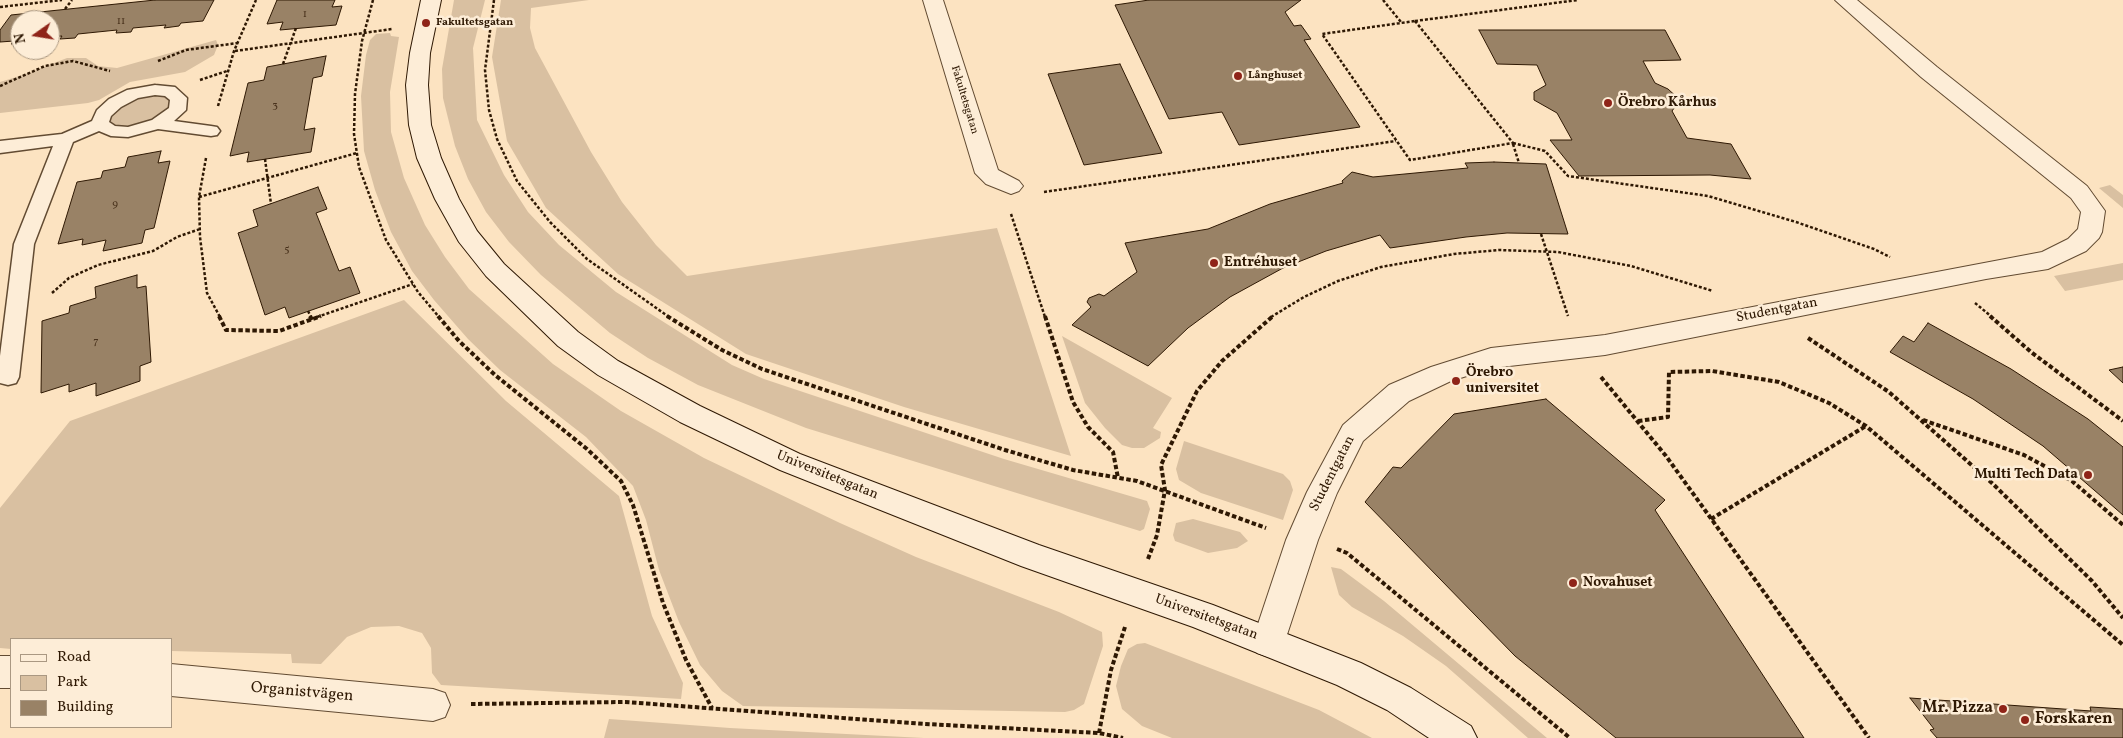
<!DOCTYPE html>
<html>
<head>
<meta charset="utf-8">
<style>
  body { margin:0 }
  #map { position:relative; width:2123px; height:738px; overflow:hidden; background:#fce3c1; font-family:Vollkorn,serif }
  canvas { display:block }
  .legend { position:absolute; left:10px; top:638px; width:162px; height:90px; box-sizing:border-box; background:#fdedd7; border:1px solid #aa9882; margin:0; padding:6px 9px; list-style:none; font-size:15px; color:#2e1803 }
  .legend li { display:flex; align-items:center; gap:10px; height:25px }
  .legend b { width:25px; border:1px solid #aa9882 }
  .north { position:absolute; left:10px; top:10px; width:50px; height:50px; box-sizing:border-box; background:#fdedd7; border:1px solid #aa9882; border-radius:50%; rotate:257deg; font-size:14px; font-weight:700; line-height:20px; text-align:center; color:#2e1803 }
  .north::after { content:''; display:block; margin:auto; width:18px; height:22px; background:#8f2418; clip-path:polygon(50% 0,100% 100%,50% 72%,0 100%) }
</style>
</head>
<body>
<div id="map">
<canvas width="2123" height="738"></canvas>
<ul class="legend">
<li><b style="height:6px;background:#fdedd7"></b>Road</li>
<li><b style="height:14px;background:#d9c0a1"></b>Park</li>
<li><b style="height:14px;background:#998266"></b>Building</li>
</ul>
<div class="north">N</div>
</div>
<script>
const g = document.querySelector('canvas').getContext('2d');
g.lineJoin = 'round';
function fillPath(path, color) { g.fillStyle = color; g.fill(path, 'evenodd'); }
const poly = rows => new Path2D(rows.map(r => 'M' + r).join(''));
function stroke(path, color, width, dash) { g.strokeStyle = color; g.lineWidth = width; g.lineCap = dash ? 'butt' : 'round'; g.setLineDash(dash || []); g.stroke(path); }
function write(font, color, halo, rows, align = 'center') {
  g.font = font + ' Vollkorn,serif'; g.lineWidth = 5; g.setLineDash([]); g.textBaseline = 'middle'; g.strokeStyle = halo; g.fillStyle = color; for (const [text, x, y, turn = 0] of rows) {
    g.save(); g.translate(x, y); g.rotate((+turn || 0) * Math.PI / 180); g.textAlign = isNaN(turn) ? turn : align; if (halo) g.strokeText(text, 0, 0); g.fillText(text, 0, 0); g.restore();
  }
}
const green = poly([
  [454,0,485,0,473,48,477,120,504,175,528,212,559,245,616,292,732,365,764,379,1004,459,1147,501,1150,509,1144,529,1140,531,806,428,698,385,648,358,610,333,541,275,509,242,486,212,468,179,455,146,443,98,442,69],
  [501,0,589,0,531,8,530,28,535,48,591,152,622,202,656,245,687,276,997,228,1071,456,904,407,746,354,618,274,546,208,507,141,492,57],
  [390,33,391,36,399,37,390,92,391,132,404,178,425,225,445,257,469,289,553,364,621,411,704,458,840,523,916,557,1059,612,1102,632,1103,646,1084,704,1074,710,1065,712,743,706,722,691,700,665,679,622,659,570,646,520,633,486,586,437,500,370,468,339,434,300,412,271,391,232,375,190,364,151,361,96,366,55,370,40,376,34],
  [216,40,218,45,214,55,185,72,130,82,99,100,88,103,0,113,0,82,23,75,67,58,86,58,98,66,117,68],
  [161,94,167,96,171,105,163,116,133,128,115,127,110,124,108,119,115,108,142,95],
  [2110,185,2123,195,2123,208,2099,188],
  [2123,263,2123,280,2065,291,2054,276],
  [404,300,506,401,619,496,652,616,683,683,681,699,441,685,432,673,431,648,422,633,399,626,371,627,347,637,321,664,292,663,291,654,171,651,171,639,11,639,11,649,0,648,0,508,70,421],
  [1062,336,1172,398,1153,428,1161,432,1160,438,1144,448,1132,448,1122,445,1105,428,1085,403],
  [1184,441,1283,474,1290,481,1293,490,1283,520,1201,493,1179,480,1176,469],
  [1193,519,1240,532,1248,541,1237,548,1208,553,1175,541,1173,535,1176,523],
  [1331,567,1341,569,1384,601,1547,738,1528,738,1446,666,1403,636,1352,607,1339,595],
  [1145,643,1319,710,1372,738,1172,738,1142,726,1122,709,1116,686,1121,666,1128,649,1137,644],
  [609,719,730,728,924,738,604,738]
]);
const building = poly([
  [155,0,214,0,203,21,181,23,179,26,164,28,166,25,133,28,131,32,116,33,117,30,78,34,75,38,60,39,62,36,50,37,50,20,20,20,20,43,11,44,14,41,0,42,0,30,11,15,155,0],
  [277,0,335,0,332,7,342,6,336,25,280,30,283,22,267,24,277,0],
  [1149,0,1301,0,1285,12,1294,26,1301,25,1311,39,1304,40,1360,127,1239,145,1222,112,1169,119,1115,5,1149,0],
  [1479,30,1665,30,1681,60,1643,61,1655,83,1668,89,1680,100,1672,111,1687,138,1731,144,1751,179,1710,175,1579,176,1550,140,1572,140,1557,113,1534,100,1534,92,1546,85,1537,65,1497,64,1479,30],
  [326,56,322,76,313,78,304,130,315,128,311,152,247,162,249,152,230,156,248,83,264,80,267,67,326,56],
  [1120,64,1162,153,1084,165,1048,74,1120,64],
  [161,151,158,163,170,161,154,228,145,230,142,243,103,251,106,240,82,245,83,239,58,244,77,182,101,178,103,171,125,167,128,157,161,151],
  [1494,162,1546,164,1568,234,1507,233,1466,237,1390,248,1380,235,1326,251,1283,268,1230,297,1188,328,1148,366,1072,325,1091,307,1087,302,1089,298,1099,294,1104,296,1137,272,1125,243,1208,229,1270,204,1343,183,1342,181,1352,172,1373,177,1468,168,1465,163,1494,162],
  [318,187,327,209,316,213,339,271,350,267,360,293,289,318,285,307,265,315,238,233,258,226,253,210,318,187],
  [137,275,137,288,146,286,151,362,140,366,140,381,96,396,96,383,69,392,69,384,41,393,42,321,69,313,70,306,96,298,95,287,137,275],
  [1928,323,2011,369,2088,419,2123,447,2123,515,2043,446,1973,399,1890,352,1903,336,1914,342,1928,323],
  [2123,367,2123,383,2109,370,2123,367],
  [1546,399,1665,500,1655,510,1804,738,1616,738,1515,656,1365,502,1393,467,1401,468,1454,414,1546,399],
  [1910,698,2091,711,2090,707,2123,709,2123,738,1937,738,1930,730,1934,729,1910,698]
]);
const pathFar1 = poly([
  [373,0,362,41,355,94,354,134,359,167,386,240,418,292,439,317],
  [494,0,485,70,489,110,497,139,517,181,550,222,587,259,669,317],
  [1383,0,1401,22],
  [0,7,62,0],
  [65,9,72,0],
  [1415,21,1513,143,1410,160,1322,34,1415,21],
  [1415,21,1578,0],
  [235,51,392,29],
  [158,61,186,50,238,43],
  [283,64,296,28],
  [200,80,227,71],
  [0,86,45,66,73,61,110,71],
  [218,106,234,51,256,0],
  [1513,143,1545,151,1568,176,1708,196,1796,222,1874,249,1890,257],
  [1513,144,1519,163],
  [206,158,199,197,200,237,207,293,220,317],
  [265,159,271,204],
  [1044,192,1396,141],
  [199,197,357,153],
  [1011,214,1045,317],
  [1541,234,1568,316],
  [52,293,69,278,98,265,153,251,177,237,200,229],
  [1975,303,1992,317],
  [308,311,311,317],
  [317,317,413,284],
  [1271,317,1304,297,1338,281,1381,267,1454,254,1499,250,1558,252,1631,266,1713,291]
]);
const path = poly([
  [219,316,226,330,279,331,321,316],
  [310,316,312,320],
  [438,316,459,341,495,375,587,449,621,481,633,505,663,603,686,660,712,708],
  [667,316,722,350,762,369,1005,450,1073,470,1137,481,1266,528],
  [1045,316,1073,402,1088,427,1113,452,1118,478],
  [1990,316,2031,352,2123,421],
  [1808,338,1889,392,1993,484,2092,581,2123,618],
  [1601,377,1666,456,1869,738],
  [1923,420,2024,455,2072,481,2123,525],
  [1638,421,1668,417,1669,372,1712,371,1779,382,1829,403,1866,426,2123,645],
  [1711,519,1866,426],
  [1337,549,1347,553,1570,738],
  [1148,559,1157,535,1165,490,1161,465,1197,391,1222,361,1273,316],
  [471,704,625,702,925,724,1099,733,1123,738],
  [1099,733,1111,670,1125,627]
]);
const lane = poly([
  [155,85,175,87,187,98,186,110,174,121,211,126,217,127,220,131,217,135,211,136,158,129,128,137,111,136,99,131,73,142,34,244,19,377,16,383,8,385,0,383,0,356,14,244,53,146,0,153,0,141,62,134,92,121,97,110,109,99,127,90,155,85],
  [155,95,165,96,170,100,169,108,152,120,128,127,115,126,109,122,111,116,121,107,138,98,155,95]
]);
const street = poly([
  [923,0,943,0,998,170,1019,181,1023,186,1019,191,1011,194,986,184,975,173,923,0],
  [1835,0,1857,0,1937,67,2087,186,2105,211,2102,232,2099,238,2086,251,2048,269,1986,279,1605,355,1492,368,1451,381,1409,401,1363,441,1337,493,1318,540,1281,653,1269,657,1257,653,1252,642,1286,540,1307,492,1343,425,1389,385,1431,367,1491,348,1605,335,2042,252,2068,239,2078,229,2081,212,2071,198,1921,77,1835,0],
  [0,656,11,656,11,688,0,688,0,656],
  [171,664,433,689,445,693,450,705,445,717,433,721,171,696,171,664]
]);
const secondary = poly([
  [421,0,441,0,430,53,428,85,431,125,441,158,459,199,477,231,504,264,578,332,618,361,700,406,800,454,1039,545,1213,605,1361,663,1411,688,1471,726,1477,738,1429,738,1387,710,1337,685,1193,627,1021,566,780,470,680,422,598,375,558,346,486,276,459,242,435,199,417,158,409,125,406,85,410,53,421,0]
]);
const markers = [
  [426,23,5,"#8f2418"],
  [1238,76,5,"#8f2418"],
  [1608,103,5,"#8f2418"],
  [1214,263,5,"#8f2418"],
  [1456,381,5,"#8f2418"],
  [2088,475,5,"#8f2418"],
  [1573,583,5,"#8f2418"],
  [2003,709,5,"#8f2418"],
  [2025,720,5,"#8f2418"]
];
const numberNames = [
  ["1",305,15],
  ["11",121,22],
  ["3",275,106],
  ["9",115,205],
  ["5",287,250],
  ["7",96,342]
];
const farPoinames = [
  ["Fakultetsgatan",436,23],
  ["Långhuset",1248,76]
];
const farStreetnames = [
  ["Fakultetsgatan",964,100,73]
];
const poiNames = [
  ["Örebro Kårhus",1618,103],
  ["Entréhuset",1224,263],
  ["Örebro",1466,373],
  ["universitet",1466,389],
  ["Multi Tech Data",2078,475,"right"],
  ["Novahuset",1583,583]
];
const streetNames = [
  ["Studentgatan",1777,311,-11],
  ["Studentgatan",1333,474,-63],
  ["Universitetsgatan",827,476,22],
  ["Universitetsgatan",1206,618,20]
];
const nearStreetnames = [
  ["Organistvägen",302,693,5]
];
const nearPoinames = [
  ["Mr. Pizza",1993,709],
  ["Forskaren",2035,720,"left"]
];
fillPath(green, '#d9c0a1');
fillPath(building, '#998266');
stroke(building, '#2e1803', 1);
stroke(lane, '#624b32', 3);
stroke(street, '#624b32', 2);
stroke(secondary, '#2e1803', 2);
stroke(pathFar1, '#2e1803', 2.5, [3, 2]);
stroke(path, '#2e1803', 4, [4.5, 2.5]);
fillPath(lane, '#fdedd7');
fillPath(street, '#fdedd7');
fillPath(secondary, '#fdedd7');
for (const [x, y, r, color] of markers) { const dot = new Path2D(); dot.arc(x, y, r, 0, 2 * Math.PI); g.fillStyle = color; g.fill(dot); stroke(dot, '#fdedd7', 2); }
write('11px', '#49321c', null, numberNames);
write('bold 11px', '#2e1803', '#fdedd7', farPoinames, 'left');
write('11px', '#2e1803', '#fdedd7', farStreetnames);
write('bold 14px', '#2e1803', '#fdedd7', poiNames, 'left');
write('14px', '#2e1803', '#fdedd7', streetNames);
write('16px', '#2e1803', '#fdedd7', nearStreetnames);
write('bold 16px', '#2e1803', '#fdedd7', nearPoinames, 'right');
</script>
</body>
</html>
